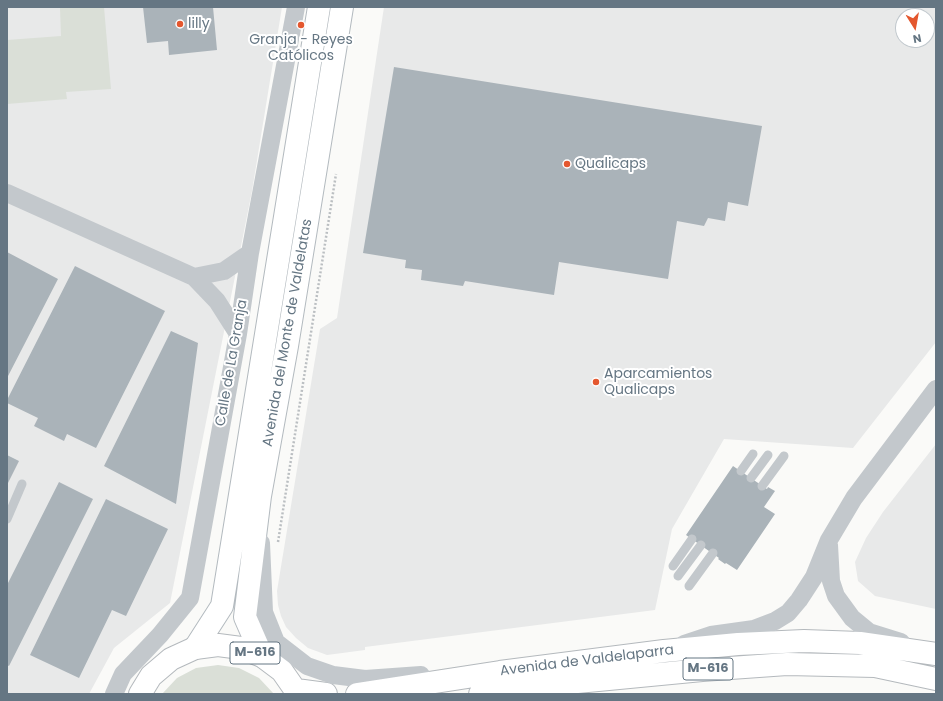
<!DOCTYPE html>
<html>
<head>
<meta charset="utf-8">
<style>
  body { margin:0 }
  #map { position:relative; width:943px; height:701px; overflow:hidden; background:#fafaf8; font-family:Poppins,sans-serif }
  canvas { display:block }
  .frame { position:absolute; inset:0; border:8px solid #657683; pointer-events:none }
  .north { position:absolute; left:895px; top:8px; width:40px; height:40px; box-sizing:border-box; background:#fff; border:1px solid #c1c8cd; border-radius:50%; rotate:169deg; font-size:11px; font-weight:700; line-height:16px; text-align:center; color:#657683 }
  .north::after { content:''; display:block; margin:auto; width:14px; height:18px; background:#e4572e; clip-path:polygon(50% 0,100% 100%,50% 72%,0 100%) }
</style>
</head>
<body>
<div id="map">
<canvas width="943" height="701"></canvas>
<div class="frame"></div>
<div class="north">N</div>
</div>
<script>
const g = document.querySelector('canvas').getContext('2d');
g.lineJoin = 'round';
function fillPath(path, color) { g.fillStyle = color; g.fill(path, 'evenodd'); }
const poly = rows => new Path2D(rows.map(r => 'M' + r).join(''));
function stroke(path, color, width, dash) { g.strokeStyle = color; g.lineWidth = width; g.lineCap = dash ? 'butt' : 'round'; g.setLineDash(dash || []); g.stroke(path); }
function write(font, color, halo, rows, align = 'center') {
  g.font = font + ' Poppins,sans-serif'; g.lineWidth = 4; g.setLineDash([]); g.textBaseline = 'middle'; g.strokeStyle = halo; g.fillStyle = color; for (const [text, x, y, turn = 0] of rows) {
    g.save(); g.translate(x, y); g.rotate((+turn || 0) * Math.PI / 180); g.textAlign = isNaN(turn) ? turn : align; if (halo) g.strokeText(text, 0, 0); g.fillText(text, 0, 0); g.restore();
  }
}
const built = poly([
  [7,7,282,7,252,191,170,603,114,648,89,694,7,694],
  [384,7,936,7,936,342,853,448,724,439,672,529,655,610,365,647,365,650,327,655,308,648,296,638,286,627,281,616,278,605,277,591,320,329,337,318],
  [903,16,927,16,927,40,903,40],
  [936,444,936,609,875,596,858,581,855,562,866,538,883,512]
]);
const green = poly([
  [70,7,104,7,111,89,66,92,67,99,7,104,7,40,61,36,60,8],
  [218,665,239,668,259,678,274,694,162,694,177,678,196,668]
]);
const building = poly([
  [143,7,213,7,217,50,169,55,168,41,147,43],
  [394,67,762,126,748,206,728,202,725,221,708,218,704,226,677,221,668,279,559,262,554,295,465,281,463,286,421,280,422,270,405,268,406,260,363,253],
  [7,252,58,279,7,378],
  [75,266,165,311,96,448,67,434,64,441,34,426,38,418,7,403,7,400],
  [171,331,198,343,176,504,104,466],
  [7,455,19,461,7,485],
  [733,466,767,489,768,487,775,491,764,507,775,514,737,570,726,563,725,564,718,559,719,558,686,535],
  [59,482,93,499,9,666,7,665,7,585],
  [106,499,168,529,126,616,112,610,79,678,30,655]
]);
const path = poly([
  [278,542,336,174]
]);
const service = poly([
  [741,471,753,454],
  [751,478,768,455],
  [762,486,784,456],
  [7,519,22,484],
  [673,566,692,539],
  [678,576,701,545],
  [689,586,713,553]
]);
const minor = poly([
  [7,193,194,277,217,301,238,334],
  [194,277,224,271,250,253],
  [261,543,264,612,276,642,307,666,333,675,365,679,421,675],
  [829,545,831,581,836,596,852,618,869,632,901,642],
  [684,644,711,635,754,629,775,621,788,613,799,600,814,577,829,540,854,498,936,389],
  [114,694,123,674,160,635,190,598,238,334,250,253,296,7]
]);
const secondary = poly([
  [195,648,222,606,319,7],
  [262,656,245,617,260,496,287,346,342,7]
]);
const trunk = poly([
  [296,690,326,694],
  [140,694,151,676,171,659,195,648,218,645,241,648,262,656,282,671,298,694],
  [357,694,500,672,664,651,738,644,804,641,860,643,936,654],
  [480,694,546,685,702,670,787,664,875,666,936,679]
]);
const markers = [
  [180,24,4,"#e4572e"],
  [301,25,4,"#e4572e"],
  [567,164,4,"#e4572e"],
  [596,382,4,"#e4572e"]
];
const shields = [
  [255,653,50],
  [708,669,50]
];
const shieldNames = [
  ["M-616",255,653],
  ["M-616",708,669]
];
const poiNames = [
  ["lilly",188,24],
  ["Granja - Reyes",301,40,"center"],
  ["Católicos",301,56,"center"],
  ["Qualicaps",575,164],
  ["Aparcamientos",604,374],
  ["Qualicaps",604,390]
];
const streetNames = [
  ["Avenida del Monte de Valdelatas",288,333,-80],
  ["Calle de La Granja",232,363,-80],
  ["Avenida de Valdelaparra",587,661,-7]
];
fillPath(built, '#e8e9e9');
fillPath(green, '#dadfd7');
fillPath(building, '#aab3b9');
stroke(secondary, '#b3babf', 24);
stroke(trunk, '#b4b9bd', 24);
stroke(path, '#bbbfc2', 2.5, [2, 2]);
stroke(service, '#c3c8cc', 9);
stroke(minor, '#c3c8cc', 18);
stroke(secondary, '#fff', 22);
stroke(trunk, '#fff', 22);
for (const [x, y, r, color] of markers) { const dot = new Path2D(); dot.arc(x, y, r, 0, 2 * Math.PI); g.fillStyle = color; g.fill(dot); stroke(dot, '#fff', 1.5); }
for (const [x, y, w] of shields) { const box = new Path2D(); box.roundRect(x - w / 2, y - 11, w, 22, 3); g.fillStyle = '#fff'; g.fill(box); stroke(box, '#657683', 1); }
write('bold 13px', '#657683', null, shieldNames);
write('14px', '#657683', '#fff', poiNames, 'left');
write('14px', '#657683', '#fff', streetNames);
</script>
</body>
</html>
